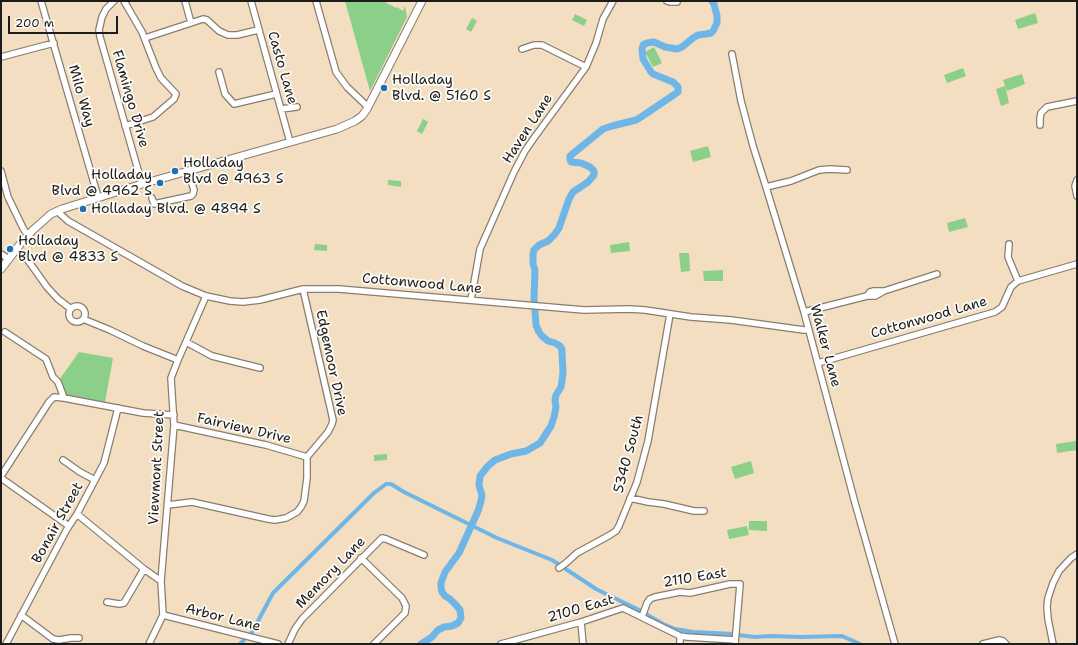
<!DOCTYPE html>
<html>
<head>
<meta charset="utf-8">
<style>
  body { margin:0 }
  #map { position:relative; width:1078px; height:645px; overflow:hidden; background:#f3dec2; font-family:"Shantell Sans",sans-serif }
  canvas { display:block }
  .frame { position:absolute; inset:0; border:2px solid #1c1c1c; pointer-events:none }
  .scale { position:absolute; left:8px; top:16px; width:110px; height:18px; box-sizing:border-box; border:2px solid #1c1c1c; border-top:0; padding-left:5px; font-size:12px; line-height:14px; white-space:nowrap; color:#1c1c1c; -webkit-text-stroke:3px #fdfcf7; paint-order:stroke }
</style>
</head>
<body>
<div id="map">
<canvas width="1078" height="645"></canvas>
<div class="frame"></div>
<div class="scale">200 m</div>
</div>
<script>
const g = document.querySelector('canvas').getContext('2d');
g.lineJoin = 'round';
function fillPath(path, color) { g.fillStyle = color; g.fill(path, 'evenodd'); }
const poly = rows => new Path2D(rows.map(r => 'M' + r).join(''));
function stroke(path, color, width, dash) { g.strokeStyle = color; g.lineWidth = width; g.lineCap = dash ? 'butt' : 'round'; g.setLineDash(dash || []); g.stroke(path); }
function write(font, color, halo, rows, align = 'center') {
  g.font = font + ' "Shantell Sans",sans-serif'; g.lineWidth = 3.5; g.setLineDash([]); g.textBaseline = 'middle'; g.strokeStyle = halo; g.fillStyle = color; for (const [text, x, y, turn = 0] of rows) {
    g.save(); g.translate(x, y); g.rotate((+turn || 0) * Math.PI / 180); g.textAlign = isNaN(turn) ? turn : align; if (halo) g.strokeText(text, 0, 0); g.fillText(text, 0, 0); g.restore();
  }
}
const green = poly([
  [345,1,383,1,396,8,397,7,403,11,405,6,407,17,370,91],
  [1035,13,1038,23,1018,29,1015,20],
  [575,14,587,20,584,26,572,20],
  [472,18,477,21,471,32,466,29],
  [654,47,662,63,653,67,645,52],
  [963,68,966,76,947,83,944,75],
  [1022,74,1025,84,1007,91,1003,80],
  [1005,86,1009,103,1001,106,996,89],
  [423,119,428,122,422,134,417,131],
  [708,146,711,157,693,162,690,151],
  [388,180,401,181,401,187,388,185],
  [965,218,968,227,949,232,947,223],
  [629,242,630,251,611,253,610,245],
  [315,244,327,245,327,251,314,250],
  [679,253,689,253,690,271,681,272],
  [723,270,723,281,704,281,703,271],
  [79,352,113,358,105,402,66,395,59,380],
  [1076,441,1077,450,1057,453,1056,444],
  [387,454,387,460,374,461,374,455],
  [751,461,754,473,735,479,731,467],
  [749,521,767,521,767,531,749,530],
  [747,526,749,535,729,539,727,530]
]);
const canal = poly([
  [251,634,273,593,374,493,386,484,391,484,404,492,497,538,552,560,596,589,639,610,663,624,675,629,693,632,734,634],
  [738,635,755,637,770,636,801,637,842,636,860,644],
  [240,644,244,640]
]);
const river = poly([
  [421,644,432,637,438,630,444,627,452,626,458,623,461,618,460,610,456,605,450,599,445,596,442,592,441,587,441,583,445,572,459,553,478,511,481,501,482,495,480,489,479,485,480,476,488,466,495,460,511,454,526,451,540,443,551,426,554,417,556,407,555,400,556,395,561,387,562,381,563,372,562,353,562,349,560,346,555,343,548,341,542,336,539,332,536,325,534,298,535,270,533,264,533,254,534,250,539,245,548,241,555,234,559,228,569,199,573,192,588,182,594,175,594,171,590,167,581,163,571,162,570,160,570,156,603,129,612,126,636,120,641,117,678,92,678,87,673,82,653,74,651,72,643,59,642,49,643,45,647,43,654,42,665,47,677,49,682,47,693,38,698,35,706,34,711,33,713,31,717,23,717,16,714,4,712,1]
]);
const minor = poly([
  [41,1,98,197],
  [114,1,106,9,102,17,99,30,100,37,142,184],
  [124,1,142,32,156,68,161,78,176,94,174,99,153,117,125,126],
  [185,1,191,23],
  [251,1,290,142],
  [316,1,336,72,347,87,368,107],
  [667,1,670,2,677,2],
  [145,38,203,19,207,20,219,31,228,35,237,35,258,30],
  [522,49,534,45,542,45,586,67],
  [732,54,741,101,753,146,766,187,804,312,855,503,895,644],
  [1,57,54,43],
  [219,72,225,94,234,104,276,94],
  [281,109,297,107],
  [1040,125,1040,118,1041,113,1047,107,1077,101],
  [1,171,8,197,23,228,28,236],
  [1077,180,1075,186,1077,196],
  [766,187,791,181,819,170,830,169,847,170],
  [152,198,154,204,191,196,193,194,194,190,188,171],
  [57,211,68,221,182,286,206,296,230,301,243,302,260,300,303,289,339,289,584,310,629,309,645,310,691,317,731,320,804,330,809,330],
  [1009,244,1008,257,1018,281],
  [1,254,9,259],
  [27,259,47,287,58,299,71,309],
  [303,289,333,420,332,424,328,432,307,457],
  [867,296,870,292,874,291,884,291],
  [471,300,480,249,514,172,525,151,534,138,586,67,596,43,603,19,613,1],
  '69 314a8 8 0 1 1 16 0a8 8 0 1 1-16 0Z',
  [804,312,867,296,875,296,884,291,937,274],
  [83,319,110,330,143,346,178,360],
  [5,332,46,359,53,377,58,382,64,398],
  [186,342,212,356,260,368],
  [818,363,995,312,1002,307,1011,287,1018,281,1077,264],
  [174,425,266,445,307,457],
  [63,460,80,472,95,480],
  [1,476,49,402,54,397,64,398,143,413,174,415],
  [1,478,69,526],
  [630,498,648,502,664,504,694,511,704,511],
  [168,505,192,502,268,519,275,520,286,518,297,512,301,507,304,501,307,478,307,457],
  [77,514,144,569,161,581],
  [361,558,402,598,406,606,405,613,374,644],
  [559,568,566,563,577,553,610,535,616,531,619,526,637,482,648,441,670,314],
  [107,602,119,604,124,603,144,569],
  [21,615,53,639,59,640,71,638,79,638],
  [163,615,278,644],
  [642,617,647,603,650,599,655,597,680,592,690,593,730,584,740,584,735,644],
  [581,622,583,644],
  [680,636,680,644],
  [6,644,67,529,77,514,104,463,118,408],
  [149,644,163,615,161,581,174,425,171,378,178,360,206,296],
  [288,644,295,629,302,619,382,538,386,539,424,555],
  [501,644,581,622,623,608,680,636,687,637,735,640],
  [983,644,999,640,1003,641,1006,644],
  [1053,644,1048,619,1047,606,1048,598,1053,583,1059,571,1071,558,1077,554]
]);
const major = poly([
  [1,269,21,243,33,230,51,214,62,209,142,184,337,129,355,121,362,116,367,109,422,1]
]);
const markers = [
  [384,88,4,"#1f6fb2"],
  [175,171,4,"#1f6fb2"],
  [160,183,4,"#1f6fb2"],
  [83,209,4,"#1f6fb2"],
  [10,249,4,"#1f6fb2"]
];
const streetNames = [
  ["Casto Lane",282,68,74],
  ["Milo Way",81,96,74],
  ["Flamingo Drive",130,99,74],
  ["Haven Lane",528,129,-57],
  ["Cottonwood Lane",422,284,5],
  ["Cottonwood Lane",929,318,-16],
  ["Walker Lane",825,346,75],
  ["Edgemoor Drive",331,363,78],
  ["Fairview Drive",244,429,13],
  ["5340 South",629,454,-75],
  ["Viewmont Street",157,468,-87],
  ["Bonair Street",58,523,-61],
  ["Memory Lane",331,573,-46],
  ["2110 East",695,578,-9],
  ["2100 East",581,609,-16],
  ["Arbor Lane",223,618,14]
];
const poiNames = [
  ["Holladay",392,80],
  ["Blvd. @ 5160 S",392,96],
  ["Holladay",183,163],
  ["Blvd @ 4963 S",183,179],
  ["Holladay",152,175,"right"],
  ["Blvd @ 4962 S",152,191,"right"],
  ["Holladay Blvd. @ 4894 S",91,209],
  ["Holladay",18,241],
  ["Blvd @ 4833 S",18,257]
];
fillPath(green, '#8ccf88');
stroke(canal, '#6fb6e6', 4);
stroke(river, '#6fb6e6', 7);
stroke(minor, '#887d6f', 8);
stroke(major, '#887d6f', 9);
stroke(minor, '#fff', 5.5);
stroke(major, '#fff', 7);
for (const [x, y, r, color] of markers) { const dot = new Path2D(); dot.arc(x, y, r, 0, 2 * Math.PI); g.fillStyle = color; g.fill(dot); stroke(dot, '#fdfcf7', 1.5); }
write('14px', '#1c1c1c', '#fdfcf7', streetNames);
write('14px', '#1c1c1c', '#fdfcf7', poiNames, 'left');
</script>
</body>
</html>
